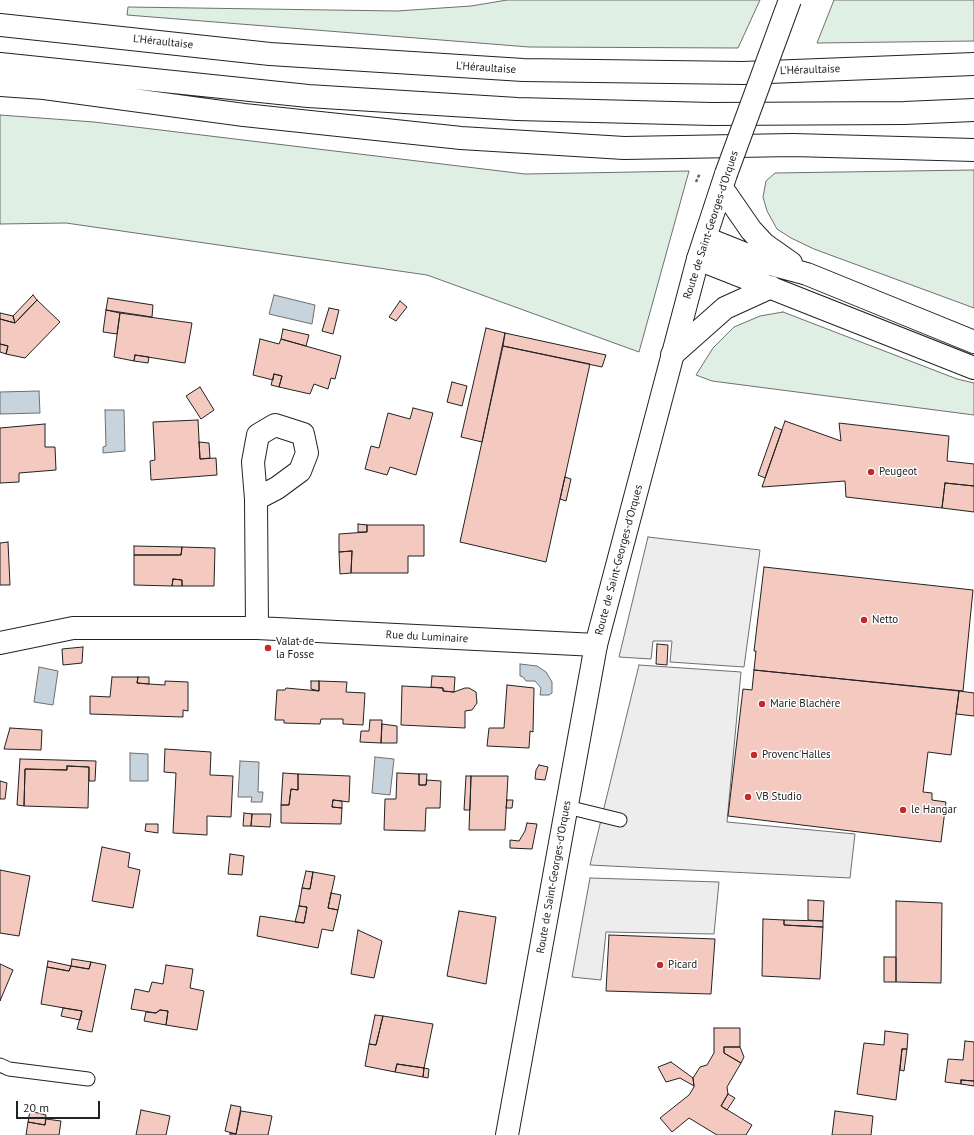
<!DOCTYPE html>
<html>
<head>
<meta charset="utf-8">
<style>
  body { margin:0 }
  #map { position:relative; width:974px; height:1135px; overflow:hidden; background:#fff; font-family:"PT Sans",sans-serif }
  canvas { display:block }
  .scale { position:absolute; left:16px; top:1101px; width:84px; height:18px; box-sizing:border-box; border:2px solid #222; border-top:0; padding-left:5px; font-size:12px; line-height:14px; white-space:nowrap; color:#222; -webkit-text-stroke:3px #fff; paint-order:stroke }
</style>
</head>
<body>
<div id="map">
<canvas width="974" height="1135"></canvas>
<div class="scale">20 m</div>
</div>
<script>
const g = document.querySelector('canvas').getContext('2d');
g.lineJoin = 'round';
function fillPath(path, color) { g.fillStyle = color; g.fill(path, 'evenodd'); }
const poly = rows => new Path2D(rows.map(r => 'M' + r).join(''));
function stroke(path, color, width, dash) { g.strokeStyle = color; g.lineWidth = width; g.lineCap = dash ? 'butt' : 'round'; g.setLineDash(dash || []); g.stroke(path); }
function write(font, color, halo, rows, align = 'center') {
  g.font = font + ' "PT Sans",sans-serif'; g.lineWidth = 3; g.setLineDash([]); g.textBaseline = 'middle'; g.strokeStyle = halo; g.fillStyle = color; for (const [text, x, y, turn = 0] of rows) {
    g.save(); g.translate(x, y); g.rotate((+turn || 0) * Math.PI / 180); g.textAlign = isNaN(turn) ? turn : align; if (halo) g.strokeText(text, 0, 0); g.fillText(text, 0, 0); g.restore();
  }
}
const green = poly([
  [507,0,760,0,738,48,529,47,127,15,128,7,397,11,471,6,507,0],
  [834,0,974,0,974,41,817,43,834,0],
  [0,115,94,122,525,174,689,171,639,352,427,275,66,223,0,224,0,115],
  [974,170,974,308,814,249,791,238,777,229,767,211,763,197,766,181,775,173,974,170],
  [783,312,957,379,974,383,974,415,712,381,696,375,713,348,734,327,760,316,783,312]
]);
const parking = poly([
  [648,537,760,550,744,667,670,662,672,641,653,641,651,659,619,657,648,537],
  [639,665,741,672,727,822,855,834,850,878,590,865,639,665],
  [590,878,719,882,714,934,606,932,601,980,572,977,590,878]
]);
const water = poly([
  [274,295,315,305,312,324,269,314,274,295],
  [39,391,40,413,0,414,0,392,39,391],
  [105,410,124,410,125,451,103,453,103,447,106,446,105,410],
  [520,664,537,666,546,672,552,682,552,693,549,695,540,695,541,688,535,681,526,681,523,677,520,676,520,664],
  [39,667,58,671,53,705,34,702,39,667],
  [130,753,148,754,148,781,130,781,130,753],
  [375,757,394,759,390,795,372,793,375,757],
  [240,761,259,762,258,792,263,792,262,802,251,802,252,797,238,797,240,761]
]);
const building = poly([
  [33,295,37,300,15,323,13,316,33,295],
  [108,298,153,305,152,317,106,310,108,298],
  [37,300,60,322,25,358,6,354,8,346,0,344,0,319,15,323,37,300],
  [400,301,407,307,396,321,389,317,400,301],
  [329,308,339,310,333,334,322,331,329,308],
  [106,310,120,313,117,334,103,332,106,310],
  [0,313,13,316,15,323,0,319,0,313],
  [120,313,192,323,185,363,135,355,134,361,114,357,120,313],
  [486,328,505,333,482,442,461,437,486,328],
  [283,329,309,335,306,346,281,339,283,329],
  [505,333,606,355,602,367,503,346,505,333],
  [260,339,279,344,281,339,341,356,335,379,331,378,328,389,314,384,310,394,279,387,282,376,274,374,273,380,253,375,260,339],
  [0,344,8,346,6,354,0,352,0,344],
  [503,346,590,364,546,562,460,542,503,346],
  [135,355,149,357,148,363,134,361,135,355],
  [274,374,282,376,279,387,271,385,274,374],
  [452,382,467,386,462,406,447,402,452,382],
  [200,387,214,410,201,419,186,396,200,387],
  [413,408,433,413,416,475,390,467,387,475,365,469,371,446,379,448,388,413,410,419,413,408],
  [198,420,200,459,216,458,217,475,151,480,150,461,155,460,153,422,198,420],
  [785,421,841,441,839,423,949,436,947,461,974,464,974,486,945,483,942,508,846,497,845,481,762,487,785,421],
  [45,424,45,447,55,447,56,470,19,473,19,482,0,483,0,428,45,424],
  [775,427,782,430,765,478,758,475,775,427],
  [199,442,209,443,210,458,200,459,199,442],
  [565,477,571,479,566,501,560,499,565,477],
  [945,483,974,486,974,512,942,508,945,483],
  [358,524,367,525,367,532,358,532,358,524],
  [367,525,424,525,424,556,408,556,408,573,351,573,352,551,339,552,339,534,367,532,367,525],
  [8,542,10,585,0,585,0,543,8,542],
  [134,546,182,547,181,555,134,555,134,546],
  [182,547,215,548,214,586,182,586,182,580,173,579,172,586,134,585,134,555,181,555,182,547],
  [352,551,351,573,340,574,339,552,352,551],
  [764,567,973,590,963,691,754,670,756,651,754,651,764,567],
  [173,579,182,580,182,586,172,586,173,579],
  [657,644,668,645,667,665,656,664,657,644],
  [83,647,82,663,63,665,62,649,83,647],
  [754,670,959,691,951,755,928,752,923,792,932,793,932,800,946,802,941,842,728,816,743,689,752,690,754,670],
  [432,676,455,677,454,692,443,691,443,688,431,687,432,676],
  [112,677,138,677,137,683,149,684,165,685,165,681,188,682,188,711,183,710,183,717,90,714,90,696,110,697,112,677],
  [138,677,149,677,149,684,137,683,138,677],
  [311,681,319,681,319,691,311,689,311,681],
  [319,681,347,682,346,692,365,693,363,725,343,724,343,719,321,719,320,724,284,723,284,720,275,720,277,690,285,690,286,688,319,691,319,681],
  [507,685,534,688,533,732,530,731,529,748,487,746,489,728,504,728,507,685],
  [402,686,443,688,443,691,454,692,465,688,469,688,476,692,477,703,472,710,465,711,465,728,401,725,402,686],
  [959,691,974,693,974,716,956,714,959,691],
  [370,720,382,720,381,743,360,742,361,731,369,731,370,720],
  [382,724,397,726,397,743,381,743,382,724],
  [10,728,42,730,41,750,4,749,10,728],
  [165,749,211,752,210,775,233,776,231,817,207,816,207,835,173,833,176,773,164,772,165,749],
  [20,759,96,761,95,781,89,781,89,767,67,766,67,770,25,769,24,806,17,805,20,759],
  [539,765,548,767,545,780,535,779,536,770,539,765],
  [67,766,89,767,88,808,24,806,25,769,67,770,67,766],
  [283,773,298,774,298,790,291,789,289,805,281,805,283,773],
  [397,773,419,774,419,785,426,785,427,780,441,781,440,808,426,808,425,831,384,830,385,799,396,799,397,773],
  [298,774,350,776,349,802,333,800,332,807,342,808,341,824,281,823,281,805,289,805,291,789,298,790,298,774],
  [419,774,427,774,426,785,419,785,419,774],
  [466,776,471,776,470,810,464,810,466,776],
  [471,776,508,776,505,830,469,830,471,776],
  [0,781,7,783,5,799,0,799,0,781],
  [333,800,342,801,342,808,332,807,333,800],
  [507,800,513,800,512,808,506,808,507,800],
  [244,813,252,814,251,826,243,826,244,813],
  [252,814,271,814,270,827,251,826,252,814],
  [527,823,537,824,532,849,510,848,510,840,519,841,525,831,527,823],
  [146,824,158,824,158,833,145,831,146,824],
  [102,847,130,853,128,867,140,870,133,908,92,901,102,847],
  [230,854,244,856,242,875,228,874,230,854],
  [0,870,30,876,19,936,0,933,0,870],
  [306,871,313,872,310,889,302,888,306,871],
  [313,872,335,876,328,908,338,910,333,931,322,929,318,948,257,936,260,916,304,923,307,907,299,906,302,888,310,889,313,872],
  [331,893,341,895,338,910,328,908,331,893],
  [808,900,824,901,823,921,808,920,808,900],
  [896,901,942,903,941,983,896,982,896,901],
  [299,906,307,907,304,923,295,922,299,906],
  [459,911,496,917,486,984,447,976,459,911],
  [763,919,784,920,784,925,823,927,820,979,762,976,763,919],
  [784,920,823,921,823,927,784,925,784,920],
  [358,930,382,941,374,978,351,974,358,930],
  [609,935,715,939,711,994,606,991,609,935],
  [884,957,896,957,896,982,884,982,884,957],
  [72,959,91,962,89,969,71,966,72,959],
  [48,961,71,966,69,971,47,967,48,961],
  [91,962,106,965,92,1032,77,1029,82,1011,41,1004,47,967,69,971,71,966,89,969,91,962],
  [0,964,13,970,0,1001,0,964],
  [166,965,193,969,190,988,204,991,197,1030,166,1025,168,1011,160,1010,156,1013,131,1009,135,989,149,992,152,982,163,984,166,965],
  [63,1008,82,1011,80,1020,61,1016,63,1008],
  [160,1010,168,1011,166,1025,144,1021,146,1012,156,1013,160,1010],
  [375,1015,383,1016,376,1045,369,1044,375,1015],
  [383,1016,433,1024,424,1068,397,1064,395,1072,365,1066,369,1044,376,1045,383,1016],
  [714,1028,740,1028,740,1047,724,1047,724,1053,741,1063,727,1087,728,1094,721,1106,752,1125,746,1135,717,1135,689,1118,672,1132,660,1118,689,1095,694,1087,693,1078,700,1067,707,1065,714,1053,714,1028],
  [885,1031,908,1034,907,1049,902,1049,896,1100,857,1094,864,1043,884,1045,885,1031],
  [965,1041,974,1042,974,1081,961,1080,961,1084,945,1082,948,1059,963,1060,965,1041],
  [724,1047,740,1047,744,1057,741,1063,724,1053,724,1047],
  [902,1049,907,1049,904,1071,900,1070,902,1049],
  [671,1062,693,1078,694,1086,680,1078,666,1082,658,1067,671,1062],
  [397,1064,424,1068,423,1077,395,1072,397,1064],
  [424,1068,429,1069,428,1078,423,1077,424,1068],
  [961,1080,974,1081,974,1086,961,1084,961,1080],
  [728,1094,735,1098,727,1110,721,1106,728,1094],
  [231,1105,241,1107,236,1134,225,1131,231,1105],
  [141,1110,170,1116,166,1135,136,1135,141,1110],
  [30,1111,46,1115,45,1125,28,1122,30,1111],
  [241,1111,272,1116,268,1135,230,1135,230,1133,236,1134,241,1111],
  [835,1111,873,1116,871,1135,832,1135,835,1111],
  [46,1119,61,1121,59,1135,26,1135,28,1122,45,1125,46,1119]
]);
const service = poly([
  [567,807,620,820],
  [0,1065,9,1069,88,1079]
]);
const minor = poly([
  [256,499,253,462,258,435,275,425,303,434,307,453,300,471,277,488,256,499,257,628],
  [0,643,73,628,257,628,596,645]
]);
const primary = poly([
  [507,1135,596,645,698,259,726,174]
]);
const trunk = poly([
  [0,25,270,54,523,70,743,73,974,64],
  [0,64,308,96,517,109,712,114,904,113,974,110],
  [0,85,44,88,244,115,461,138,624,148,793,145,974,150],
  [722,188,751,230,764,244,791,263],
  [705,238,770,264,807,274,974,342],
  [698,259,974,368],
  [672,355,725,308,771,287]
]);
const pathBridge = poly([
  [696,182,700,173]
]);
const primaryBridge = poly([
  [726,174,790,0]
]);
const markers = [
  [871,472,4,"#c62828"],
  [864,620,4,"#c62828"],
  [268,648,4,"#c62828"],
  [762,704,4,"#c62828"],
  [754,755,4,"#c62828"],
  [748,797,4,"#c62828"],
  [903,810,4,"#c62828"],
  [660,965,4,"#c62828"]
];
const streetNames = [
  ["L'Héraultaise",163,42,6],
  ["L'Héraultaise",486,68,4],
  ["L'Héraultaise",810,70,-2],
  ["Route de Saint-Georges-d'Orques",711,225,-72],
  ["Route de Saint-Georges-d'Orques",619,560,-75],
  ["Rue du Luminaire",427,637,3],
  ["Route de Saint-Georges-d'Orques",554,877,-80]
];
const poiNames = [
  ["Peugeot",879,472],
  ["Netto",872,620],
  ["Valat de",276,642],
  ["la Fosse",276,655],
  ["Marie Blachère",770,704],
  ["Provenc'Halles",762,755],
  ["VB Studio",756,797],
  ["le Hangar",911,810],
  ["Picard",668,965]
];
fillPath(green, '#e0efe3');
stroke(green, '#6f6f6f', 1);
fillPath(parking, '#ededed');
stroke(parking, '#6f6f6f', 1);
fillPath(water, '#c7d3dd');
stroke(water, '#6f6f6f', 1);
fillPath(building, '#f3c9c0');
stroke(building, '#222', 1);
stroke(service, '#222', 15);
stroke(minor, '#222', 24);
stroke(primary, '#222', 24);
stroke(trunk, '#222', 24);
stroke(service, '#fff', 13);
stroke(minor, '#fff', 22);
stroke(primary, '#fff', 22);
stroke(trunk, '#fff', 22);
stroke(primaryBridge, '#222', 24, []);
stroke(pathBridge, '#646464', 2.5, [3, 2]);
stroke(primaryBridge, '#fff', 22);
for (const [x, y, r, color] of markers) { const dot = new Path2D(); dot.arc(x, y, r, 0, 2 * Math.PI); g.fillStyle = color; g.fill(dot); stroke(dot, '#fff', 1.5); }
write('11px', '#222', '#fff', streetNames);
write('11px', '#222', '#fff', poiNames, 'left');
</script>
</body>
</html>
